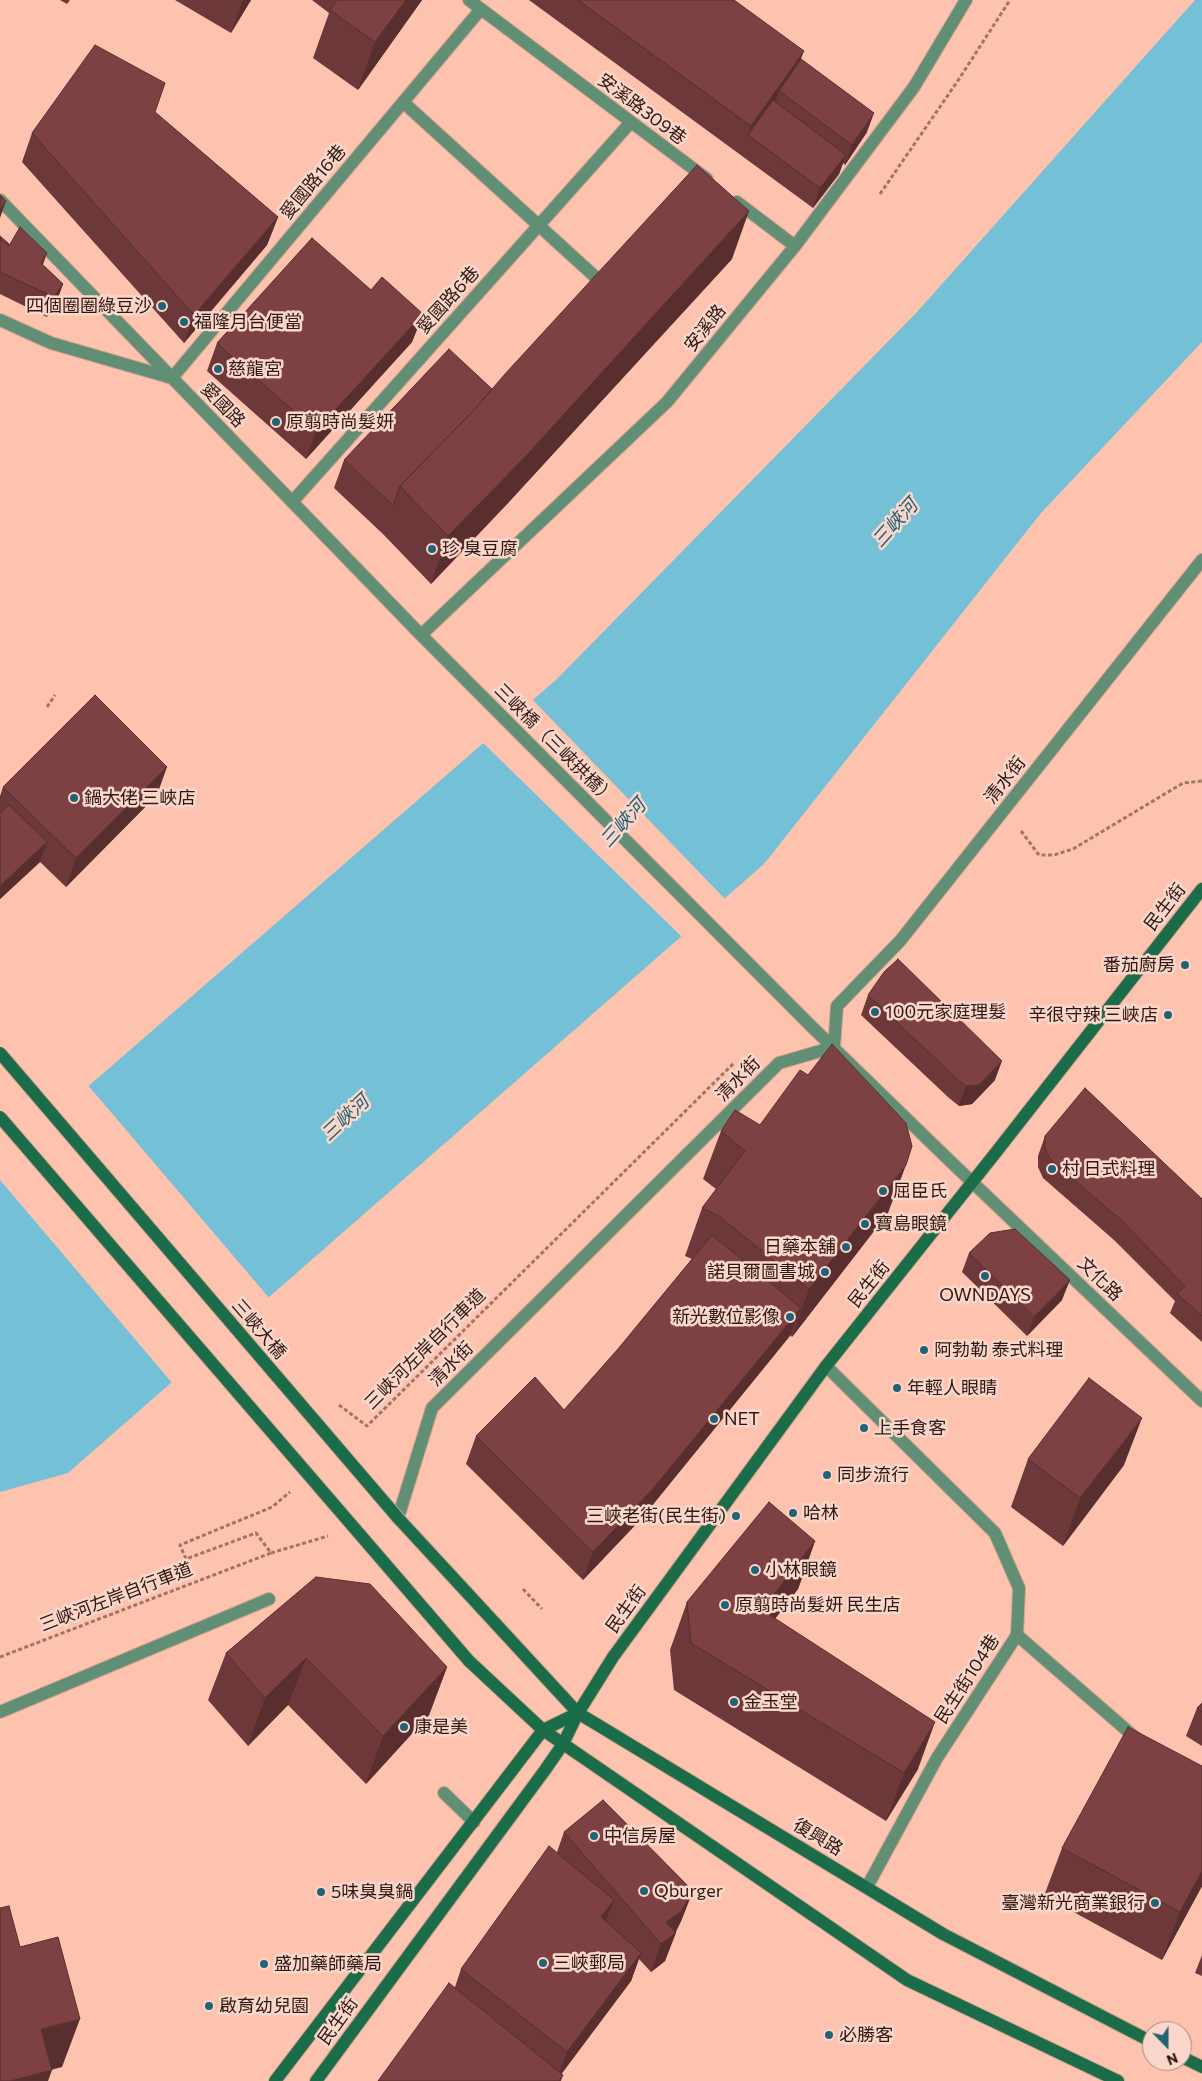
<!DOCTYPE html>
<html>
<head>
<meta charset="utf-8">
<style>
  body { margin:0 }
  #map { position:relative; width:1202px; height:2081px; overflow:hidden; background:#fec3af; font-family:Commissioner,sans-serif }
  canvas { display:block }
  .north { position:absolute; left:1142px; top:2021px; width:50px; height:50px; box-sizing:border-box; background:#fbd6ca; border:1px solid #a98a80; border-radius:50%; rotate:158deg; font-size:14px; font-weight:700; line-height:20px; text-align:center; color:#2e1912 }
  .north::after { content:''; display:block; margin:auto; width:18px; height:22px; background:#1f6375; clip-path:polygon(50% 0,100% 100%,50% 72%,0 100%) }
</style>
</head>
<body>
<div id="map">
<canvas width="1202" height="2081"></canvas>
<div class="north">N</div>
</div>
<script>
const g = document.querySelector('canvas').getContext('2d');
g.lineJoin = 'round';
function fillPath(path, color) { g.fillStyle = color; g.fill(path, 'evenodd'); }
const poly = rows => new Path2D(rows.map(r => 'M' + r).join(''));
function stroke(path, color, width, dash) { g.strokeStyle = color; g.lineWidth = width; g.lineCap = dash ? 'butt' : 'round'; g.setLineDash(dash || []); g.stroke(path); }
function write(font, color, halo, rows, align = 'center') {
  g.font = font + ' Commissioner,"Noto Sans TC",sans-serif'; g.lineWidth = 5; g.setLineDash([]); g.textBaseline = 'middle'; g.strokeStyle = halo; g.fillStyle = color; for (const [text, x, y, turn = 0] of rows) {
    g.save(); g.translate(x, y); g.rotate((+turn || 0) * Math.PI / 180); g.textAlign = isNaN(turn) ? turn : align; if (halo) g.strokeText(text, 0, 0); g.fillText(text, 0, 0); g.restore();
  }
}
const water = poly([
  [1195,0,1202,0,1202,342,1041,513,764,864,68,1473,0,1492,0,1163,557,679,917,312]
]);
const pier = poly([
  [531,698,726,900,683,938,481,741],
  [87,1084,270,1299,173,1384,0,1180,0,1159]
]);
const path = poly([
  [880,194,957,82,1010,0],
  [47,707,55,695],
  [1021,831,1039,855,1054,855,1073,849,1183,783,1202,781],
  [339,1405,367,1426,734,1063],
  [271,1553,328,1536],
  [523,1589,542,1609],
  [0,1657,271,1553,256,1533,186,1559,180,1545,272,1507,290,1492]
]);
const lane = poly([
  [826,1366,995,1533,1019,1588,1017,1635,937,1758,867,1887],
  [398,1518,432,1408,779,1063,834,1047],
  [1017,1635,1138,1740],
  [0,1712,269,1599],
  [444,1793,474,1822]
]);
const street = poly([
  [469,0,707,179],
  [403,102,602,283],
  [0,200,421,635,812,1027,950,1161,1202,1401],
  [737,202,795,246],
  [0,320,51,343,172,378,481,9],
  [292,502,631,122],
  [421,635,667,402,795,246,914,87,966,0],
  [834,1047,837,1006,900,941,1202,560]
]);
const secondary = poly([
  [495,1623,578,1713,943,1934,1152,2042],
  [469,1661,543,1730,907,1980,1118,2081],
  [1182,2057,1202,2067],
  [275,2081,543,1730,578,1713],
  [316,2081,545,1770,563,1744,578,1713,613,1657,826,1366,997,1151,1202,889]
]);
const secondaryBridge = poly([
  [0,1053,398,1518,495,1623],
  [0,1117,469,1661]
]);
const wall = poly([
  [60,0,70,0,67,4],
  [175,0,251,0,231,33],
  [312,0,422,0,358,90,313,58,329,13],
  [529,0,734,0,801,60,867,132,845,165,843,163,839,174,813,208],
  [155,112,278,217,267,245,184,343,22,162,32,133],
  [0,236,10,245,43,265,63,284,56,303,47,317,0,294],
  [732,259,508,503,431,584,383,534,334,488,344,460,492,389],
  [371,290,423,314,412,342,306,459,207,371,217,343],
  [3,787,157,795,66,887,40,862,0,899,0,796],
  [868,995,995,1080,972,1104,959,1106,949,1098,861,1015],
  [721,1131,888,1213,792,1337,790,1335,642,1518,583,1580,466,1464,476,1436,564,1410,618,1349,692,1259,685,1256,702,1208,716,1189,703,1179],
  [1045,1136,1202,1199,1202,1342,1170,1313,1175,1301,1114,1240,1043,1178,1038,1167,1038,1156],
  [969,1253,1062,1300,1027,1336,962,1272],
  [1028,1459,1124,1465,1063,1546,1011,1507],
  [815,1541,798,1589,775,1619,918,1769,886,1821,674,1690,670,1650,687,1602],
  [226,1653,447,1667,429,1715,366,1784,288,1705,248,1746,208,1700],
  [1202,1703,1202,1746,1186,1736,1197,1708],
  [564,1832,682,1919,675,1932,665,1961,651,1972,639,1959,631,1981,561,2074,563,2075,561,2081,378,2081,455,1987,461,1969,557,1852],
  [1062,1848,1202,1886,1162,1960,1044,1896],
  [1202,1955,1202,1976,1195,1973]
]);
const shadedWall = poly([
  [243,0,251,0,231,33],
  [406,0,422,0,358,90,375,42],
  [804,51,793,79,779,91,773,108,748,135,751,126],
  [874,113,867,132,845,165,852,145],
  [846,155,839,174,813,208,820,188],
  [6,201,0,218,0,210],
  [749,211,732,259,508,503,431,584,448,536],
  [278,217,267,245,184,343,194,315],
  [47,253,40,273,41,263],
  [63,284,56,303,47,317,54,297],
  [423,314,412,342,306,459,316,431],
  [167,767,157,795,66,887,76,858],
  [47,842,40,862,0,899,0,886],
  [1002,1061,995,1080,972,1104,959,1106,966,1086],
  [906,1165,888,1213,792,1337,809,1289],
  [1070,1280,1062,1300,1027,1336,1034,1317],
  [801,1308,790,1336,642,1518,583,1580,593,1552],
  [1142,1418,1124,1465,1063,1546,1080,1498],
  [815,1541,798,1589,744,1658,762,1610],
  [306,1658,288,1705,248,1746,265,1698],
  [447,1667,429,1715,366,1784,383,1736],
  [935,1722,918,1769,886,1821,904,1773],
  [1202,1871,1202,1886,1162,1960,1180,1912],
  [693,1891,682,1919,675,1934,676,1933,665,1961,651,1972,661,1944,666,1922],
  [614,1900,603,1928,601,1917],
  [641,1953,631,1981,557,2080,567,2052],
  [80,2019,62,2067,24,2077,41,2029],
  [52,2070,48,2081,10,2081]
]);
const building = poly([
  [337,0,406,0,375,42,330,10,337,0],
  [578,0,734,0,804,51,751,126,578,0],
  [95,45,165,83,155,112,278,217,194,315,32,133,95,45],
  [801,59,874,113,852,145,779,91,801,59],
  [773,100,846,155,820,188,748,135,773,100],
  [697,165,749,211,526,456,448,536,400,486,475,409,505,374,697,165],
  [0,195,6,201,0,210,0,195],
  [20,227,47,253,41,263,63,284,54,297,0,272,0,239,9,246,20,227],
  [0,236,10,245,9,246,0,239,0,236],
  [312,238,371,290,382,277,423,314,316,431,217,343,312,238],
  [449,349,492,389,475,409,400,486,393,505,344,460,449,349],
  [95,695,167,767,76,858,3,787,95,695],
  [9,805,47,842,0,886,0,813,9,805],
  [898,959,1002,1061,979,1085,966,1086,956,1078,868,995,884,972,898,959],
  [832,1044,906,1123,912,1146,906,1165,809,1289,719,1216,702,1208,745,1151,721,1131,735,1110,760,1125,800,1070,808,1075,832,1044],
  [1085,1088,1202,1199,1202,1316,1177,1294,1185,1286,1121,1220,1050,1159,1045,1148,1045,1136,1085,1088],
  [1015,1229,1070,1280,1034,1317,969,1253,990,1233,1015,1229],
  [712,1235,801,1308,652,1490,593,1552,476,1436,535,1377,564,1410,618,1349,712,1235],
  [1089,1378,1142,1418,1080,1498,1028,1459,1089,1378],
  [769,1502,815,1541,762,1610,935,1722,904,1773,691,1643,687,1602,769,1502],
  [316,1577,370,1584,447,1667,383,1736,306,1658,265,1698,226,1653,316,1577],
  [1202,1703,1202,1712,1197,1708,1202,1703],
  [1128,1727,1202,1766,1202,1871,1180,1912,1062,1848,1128,1727],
  [603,1800,693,1891,681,1912,666,1922,676,1933,661,1944,564,1832,603,1800],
  [549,1846,614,1900,601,1917,641,1953,567,2052,461,1969,549,1846],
  [9,1906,20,1947,58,1937,80,2019,41,2029,52,2070,10,2081,0,2081,0,1908,9,1906],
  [449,1983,563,2075,559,2081,378,2081,449,1983]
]);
const markers = [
  [162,306,5,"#1f6375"],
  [184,322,5,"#1f6375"],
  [218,369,5,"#1f6375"],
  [276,422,5,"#1f6375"],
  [432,549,5,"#1f6375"],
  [74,798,5,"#1f6375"],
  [1185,965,5,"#1f6375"],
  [875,1012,5,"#1f6375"],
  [1168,1015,5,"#1f6375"],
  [1052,1169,5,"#1f6375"],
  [883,1191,5,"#1f6375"],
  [865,1224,5,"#1f6375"],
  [846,1247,5,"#1f6375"],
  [825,1272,5,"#1f6375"],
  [985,1276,5,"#1f6375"],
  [790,1317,5,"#1f6375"],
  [924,1350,5,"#1f6375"],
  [897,1388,5,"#1f6375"],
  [714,1419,5,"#1f6375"],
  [864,1428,5,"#1f6375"],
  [827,1475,5,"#1f6375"],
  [793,1513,5,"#1f6375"],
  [736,1516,5,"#1f6375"],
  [755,1570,5,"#1f6375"],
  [725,1605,5,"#1f6375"],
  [734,1702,5,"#1f6375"],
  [404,1727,5,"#1f6375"],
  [594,1836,5,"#1f6375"],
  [644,1891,5,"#1f6375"],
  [321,1892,5,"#1f6375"],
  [1155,1903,5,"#1f6375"],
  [543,1963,5,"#1f6375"],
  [264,1964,5,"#1f6375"],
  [209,2006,5,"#1f6375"],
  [829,2035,5,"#1f6375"]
];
const streetNames = [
  ["安溪路309巷",642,109,37],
  ["愛國路16巷",313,182,-50],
  ["愛國路6巷",448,300,-48],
  ["安溪路",705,328,-51],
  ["愛國路",223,405,46],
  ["三峽橋（三峽拱橋）",555,744,45],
  ["清水街",1005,780,-52],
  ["民生街",1165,907,-52],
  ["清水街",738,1079,-45],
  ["文化路",1100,1279,44],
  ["民生街",869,1284,-51],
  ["三峽大橋",259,1329,49],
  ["三峽河左岸自行車道",425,1349,-45],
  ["清水街",451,1364,-45],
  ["三峽河左岸自行車道",116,1597,-21],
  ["民生街",626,1609,-54],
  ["民生街104巷",967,1679,-57],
  ["復興路",818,1837,31],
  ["民生街",338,2021,-54]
];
const poiNames = [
  ["四個圈圈綠豆沙",152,306,"right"],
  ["福隆月台便當",194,322],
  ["慈龍宮",228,369],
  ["原翦時尚髮妍",286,422],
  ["珍 臭豆腐",442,549],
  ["鍋大佬 三峽店",84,798],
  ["番茄廚房",1175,965,"right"],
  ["100元家庭理髮",885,1012],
  ["辛很守辣 三峽店",1158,1015,"right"],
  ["村 日式料理",1062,1169],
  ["屈臣氏",893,1191],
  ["寶島眼鏡",875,1224],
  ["日藥本舖",836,1247,"right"],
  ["諾貝爾圖書城",815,1272,"right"],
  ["OWNDAYS",985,1295,"center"],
  ["新光數位影像",780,1317,"right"],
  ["阿勃勒 泰式料理",934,1350],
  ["年輕人眼睛",907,1388],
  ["NET",724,1419],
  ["上手食客",874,1428],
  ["同步流行",837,1475],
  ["哈林",803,1513],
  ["三峽老街(民生街)",726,1516,"right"],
  ["小林眼鏡",765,1570],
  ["原翦時尚髮妍 民生店",735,1605],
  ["金玉堂",744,1702],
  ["康是美",414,1727],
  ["中信房屋",604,1836],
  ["Qburger",654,1891],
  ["5味臭臭鍋",331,1892],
  ["臺灣新光商業銀行",1145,1903,"right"],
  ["三峽郵局",553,1963],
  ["盛加藥師藥局",274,1964],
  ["啟育幼兒園",219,2006],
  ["必勝客",839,2035]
];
const waterNames = [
  ["三峽河",895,523,-48],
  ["三峽河",623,823,-48],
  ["三峽河",345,1118,-43]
];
fillPath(water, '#73c0d7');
fillPath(pier, '#fec3af');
stroke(lane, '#d4a190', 14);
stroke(street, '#d4a190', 14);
stroke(secondary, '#d4a190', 14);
stroke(path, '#9f7567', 3, [4, 2.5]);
stroke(lane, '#608f75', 12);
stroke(street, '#608f75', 12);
stroke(secondary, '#1b6d49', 12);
stroke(secondaryBridge, '#d4a190', 14, []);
stroke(secondaryBridge, '#1b6d49', 12);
fillPath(wall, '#6c383a');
fillPath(shadedWall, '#582e2f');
fillPath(building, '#7d4143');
stroke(building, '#582e2f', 1);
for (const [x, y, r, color] of markers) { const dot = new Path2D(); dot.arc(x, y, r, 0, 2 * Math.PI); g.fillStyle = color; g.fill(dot); stroke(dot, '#fbd6ca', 2); }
write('18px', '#2e1912', '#fbd6ca', streetNames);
write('18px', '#2e1912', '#fbd6ca', poiNames, 'left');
write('italic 19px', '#226071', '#fbd6ca', waterNames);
</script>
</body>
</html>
